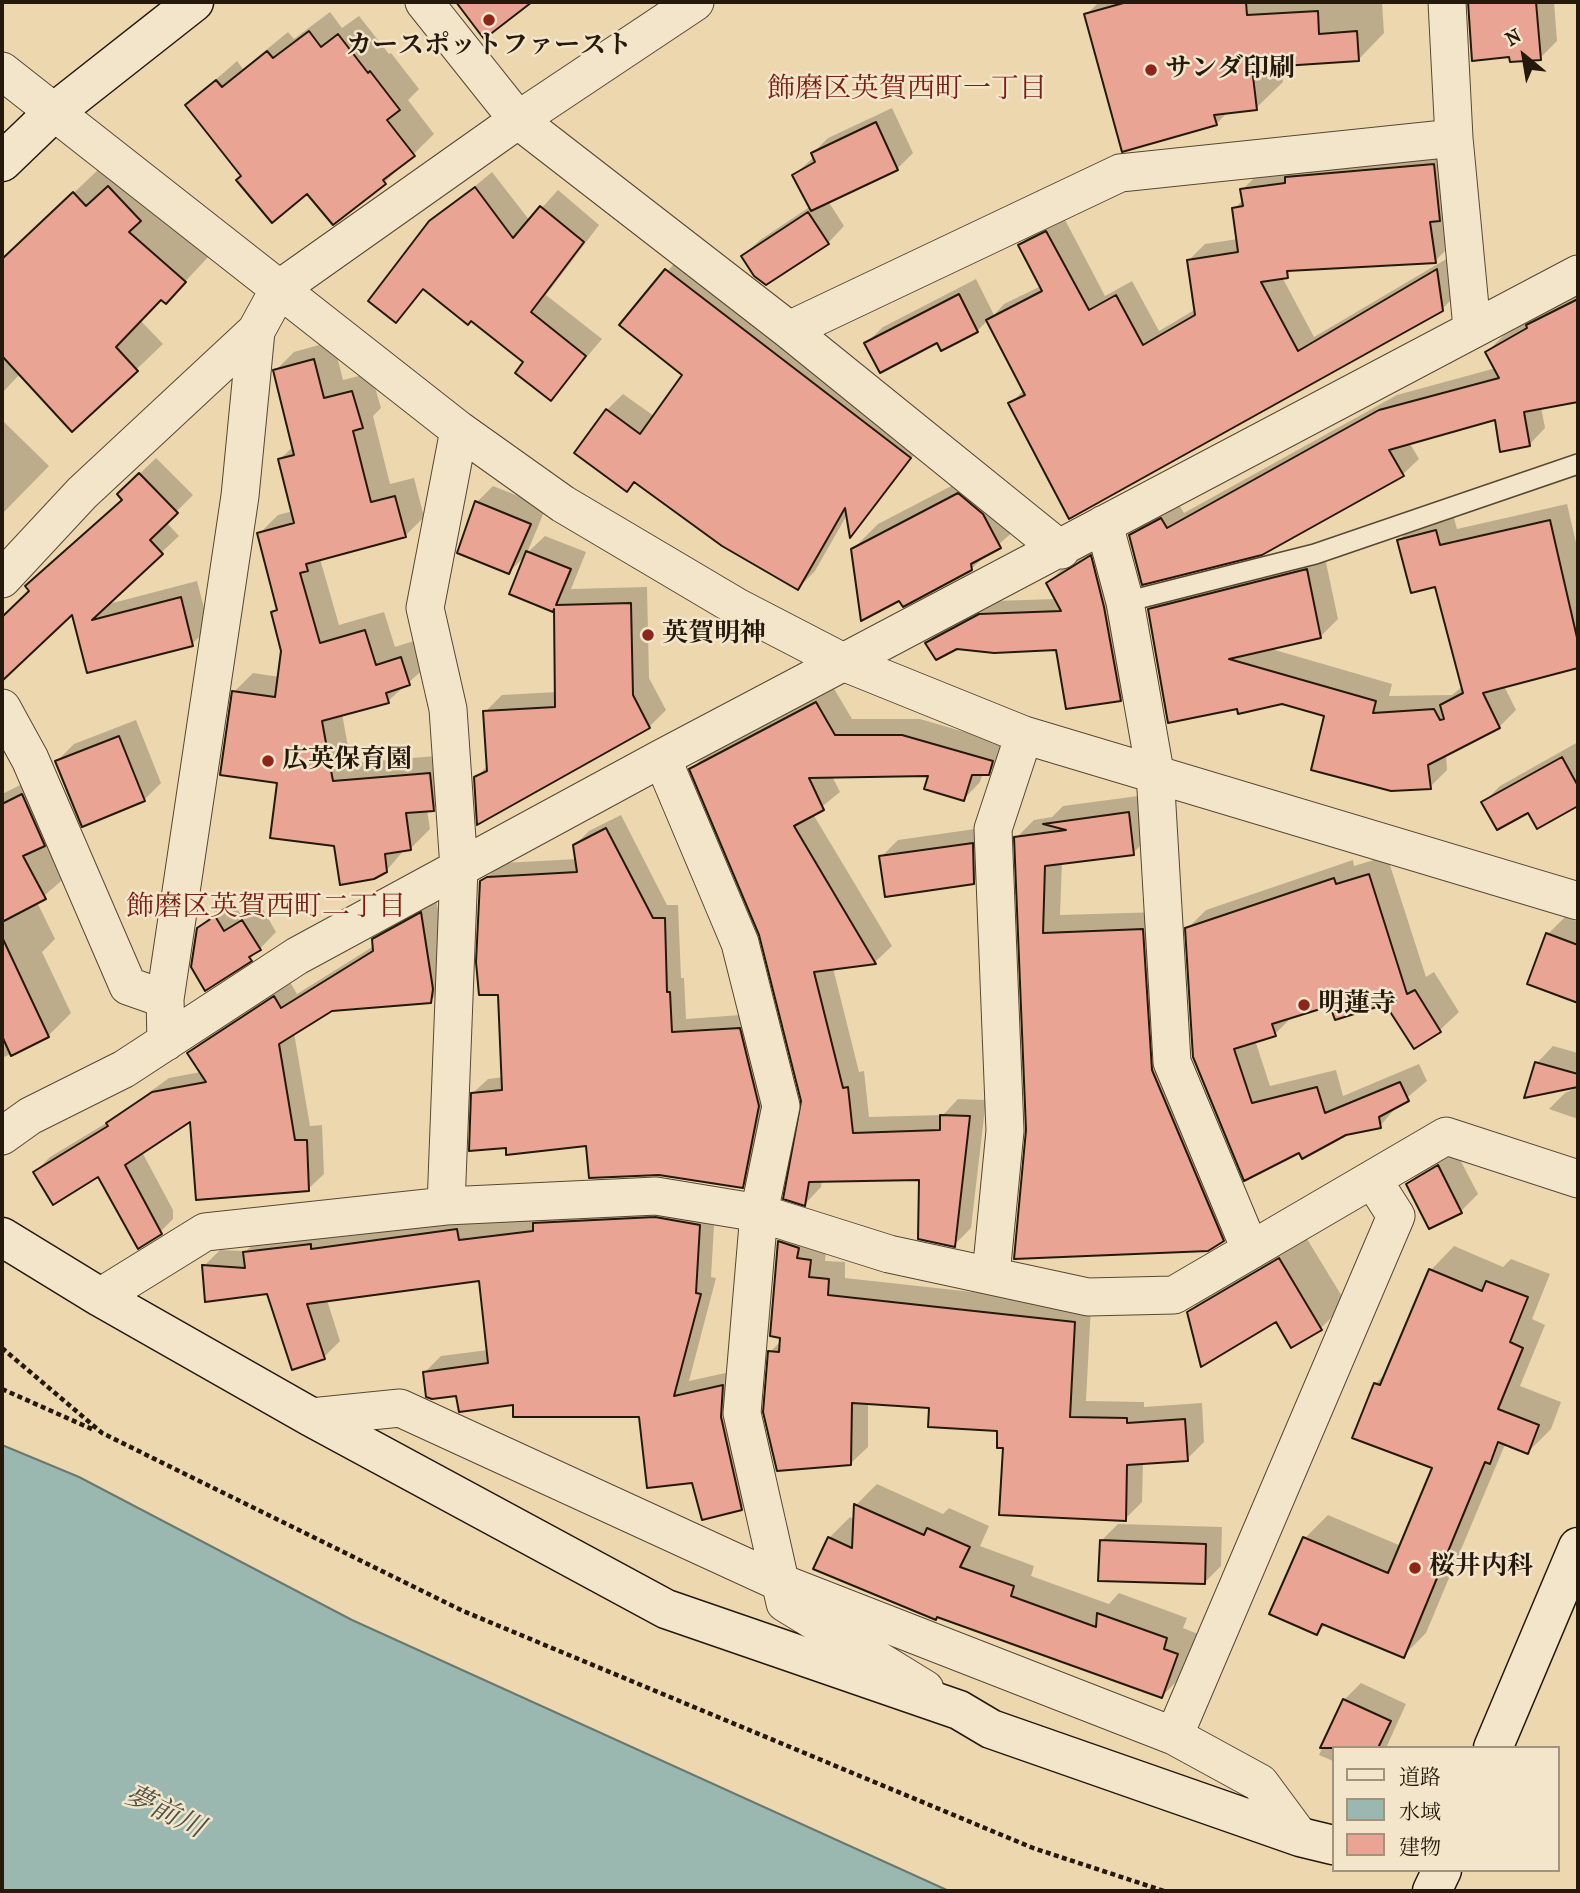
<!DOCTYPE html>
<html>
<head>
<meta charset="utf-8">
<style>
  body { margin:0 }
  #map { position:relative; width:1580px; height:1893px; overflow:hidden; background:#edd7ae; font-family:"IM FELL French Canon","Noto Serif JP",serif }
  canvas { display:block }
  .frame { position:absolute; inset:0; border:4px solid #25190c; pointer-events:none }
  .legend { position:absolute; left:1332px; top:1746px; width:228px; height:126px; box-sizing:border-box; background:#f3e5ca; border:2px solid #a1937e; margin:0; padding:9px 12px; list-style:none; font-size:21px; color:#25190c }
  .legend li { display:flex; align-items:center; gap:14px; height:35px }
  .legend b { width:35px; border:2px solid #a1937e }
  .north { position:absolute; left:1489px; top:21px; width:70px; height:70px; -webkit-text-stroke:5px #f3e5ca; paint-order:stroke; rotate:330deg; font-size:19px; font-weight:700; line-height:28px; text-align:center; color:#25190c }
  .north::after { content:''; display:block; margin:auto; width:24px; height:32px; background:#25190c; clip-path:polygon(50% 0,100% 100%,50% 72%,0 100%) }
</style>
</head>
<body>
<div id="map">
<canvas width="1580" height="1893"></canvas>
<div class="frame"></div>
<ul class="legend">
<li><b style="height:9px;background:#f3e5ca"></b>道路</li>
<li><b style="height:19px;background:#9ab8b0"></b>水域</li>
<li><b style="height:19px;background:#e9a493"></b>建物</li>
</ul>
<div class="north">N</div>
</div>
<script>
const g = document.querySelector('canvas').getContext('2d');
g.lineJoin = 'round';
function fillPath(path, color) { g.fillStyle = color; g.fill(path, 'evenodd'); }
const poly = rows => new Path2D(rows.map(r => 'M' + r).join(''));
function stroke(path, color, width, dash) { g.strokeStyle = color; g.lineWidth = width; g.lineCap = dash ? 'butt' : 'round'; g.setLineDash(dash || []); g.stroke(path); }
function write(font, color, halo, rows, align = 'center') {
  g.font = font + ' "IM FELL French Canon","Noto Serif JP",serif'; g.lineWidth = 5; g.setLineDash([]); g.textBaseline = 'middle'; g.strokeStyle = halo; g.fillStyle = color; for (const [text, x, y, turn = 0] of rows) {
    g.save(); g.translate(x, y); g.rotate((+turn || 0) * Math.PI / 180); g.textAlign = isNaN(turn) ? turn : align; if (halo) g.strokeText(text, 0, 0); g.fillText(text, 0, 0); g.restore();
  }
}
const water = poly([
  [2,1445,79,1477,352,1620,949,1891,2,1891,2,1445]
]);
const shadow = poly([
  [1099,2,1382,2,1384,33,1358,60,1280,65,1283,82,1256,108,1229,111,1216,124,1086,15],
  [1468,2,1554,2,1557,41,1540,58,1511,55,1474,59],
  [330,12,342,28,359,16,389,54,391,53,419,89,408,100,434,134,385,182,307,192,243,176,187,105,237,61,243,69,288,32,294,39],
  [892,108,913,153,897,169,828,201,844,226,828,243,743,256,760,240,811,206,794,175,814,157,813,153,828,138],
  [1450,149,1451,245,1435,261,1294,269,1282,277,1314,337,1453,255,1458,293,1442,309,1263,407,1010,404,1024,390,988,320,977,331,937,341,866,343,883,327,976,279,994,315,1004,304,1041,286,1020,245,1036,229,1063,216,1105,296,1132,281,1159,331,1196,309,1189,260,1205,244,1238,239,1234,209,1244,199,1242,190,1258,174],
  [135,161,210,255,166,302,161,298,140,320,163,344,73,430,20,374,2,393,2,261,100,168,113,182],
  [492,172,530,221,558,190,599,225,546,295,602,339,551,399,525,362,472,319,425,288,396,320,431,223],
  [683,253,926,440,851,534,848,513,815,571,798,588,636,481,627,490,607,410,623,394,654,416,684,375,622,325],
  [1578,292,1578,400,1541,407,1545,428,1529,445,1496,418,1409,442,1419,459,1402,475,1262,553,1131,536,1147,519,1178,503,1184,513,1397,395,1496,368,1487,352,1503,336],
  [333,341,343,380,371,373,381,408,373,416,390,484,414,478,424,517,405,536,320,559,339,625,384,612,395,647,420,639,428,665,388,701,342,714,351,763,448,755,452,790,433,809,427,810,430,829,411,848,405,849,386,871,335,845,279,781,234,692,253,673,280,677,283,651,273,613,278,607,259,534,278,515,293,511,280,459,294,446,275,371,294,352],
  [2,420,49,466,2,514],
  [156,458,193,495,166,522,179,536,105,605,197,581,209,627,192,644,89,671,73,611,2,678,2,618,124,499,119,494],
  [984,469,1025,521,971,569,853,549,878,524],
  [493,486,546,507,527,553,545,536,586,552,571,589,647,587,649,678,666,710,649,727,479,822,476,778,488,765,485,712,502,695,557,692,556,607,553,610,527,554,509,572,477,502],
  [1567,504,1578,551,1578,666,1504,686,1516,710,1499,727,1446,754,1447,770,1430,787,1326,715,1282,703,1238,707,1149,610,1167,592,1324,553,1338,619,1320,637,1268,648,1392,684,1389,696,1452,695,1463,686,1436,584,1399,540,1416,523,1453,514,1457,529],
  [1104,543,1134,685,1120,699,1058,648,927,643,941,629,994,601,1056,599,1048,583,1061,570],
  [833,687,852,719,920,719,1009,745,1005,756,988,773,983,773,980,782,964,799,930,774,832,776,840,792,813,814,892,946,875,962,833,968,859,1072,864,1071,869,1117,943,1115,958,1099,986,1100,971,1228,954,1245,921,1178,822,1180,821,1187,805,1204,803,1101,761,934,691,769,708,753],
  [136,720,161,783,144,800,57,761,74,744],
  [1578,742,1578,804,1537,826,1529,811,1483,803,1500,786],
  [45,773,68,875,37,902,55,939,42,952,71,1013,48,1036,2,1058,2,794],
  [1146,795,1151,835,1133,853,1062,862,1060,915,1161,912,1169,1045,1241,1221,1223,1240,1028,1130,1016,838,1034,820,1052,817,1063,806],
  [621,815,667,905,678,905,681,978,684,978,686,1019,754,1014,773,1091,757,1171,742,1186,588,1144,507,1146,473,1093,488,1079,504,1077,500,993,481,882,503,863,577,859,574,846,589,831],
  [989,827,990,865,973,882,881,857,898,840],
  [1387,856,1426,977,1434,972,1459,1012,1440,1030,1415,1047,1389,1007,1398,999,1331,1003,1293,1016,1275,1034,1255,1040,1270,1086,1336,1070,1343,1096,1419,1064,1427,1081,1398,1105,1380,1126,1345,1134,1245,1178,1187,929,1206,910,1353,860,1354,866],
  [436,899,448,973,445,986,430,1001,331,1010,294,1033,310,1126,322,1125,324,1174,308,1189,191,1119,142,1152,173,1210,173,1219,157,1235,99,1175,35,1172,50,1157,113,1119,169,1078,201,1072,189,1053,205,1038,290,982,297,994,374,946,374,940,389,924],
  [232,901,241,915,260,904,276,932,250,959,199,928,216,911],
  [1565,917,1578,922,1578,982,1564,996,1548,934],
  [1553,1046,1578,1053,1578,1087,1537,1063],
  [1578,1087,1578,1119,1549,1109,1565,1093],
  [1455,1150,1478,1194,1461,1211,1408,1184,1425,1167],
  [715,1209,711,1277,716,1278,689,1381,739,1370,758,1492,741,1508,694,1481,641,1415,458,1394,425,1372,441,1356,488,1350,480,1279,327,1300,340,1341,324,1357,269,1292,204,1266,220,1250,246,1251,261,1237,473,1214,474,1224,541,1217],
  [796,1225,827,1243,825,1261,845,1262,845,1278,1091,1305,1086,1401,1144,1402,1144,1407,1202,1403,1204,1442,1187,1459,1143,1462,1142,1502,1125,1519,999,1430,931,1406,868,1402,868,1447,850,1464,770,1352,781,1341,779,1242],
  [1304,1234,1346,1303,1321,1328,1276,1320,1189,1312,1214,1287],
  [1454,1246,1503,1267,1511,1259,1550,1274,1532,1319,1545,1325,1520,1386,1561,1402,1551,1429,1528,1452,1507,1444,1504,1447,1426,1633,1403,1656,1326,1624,1317,1633,1305,1538,1328,1515,1401,1546,1434,1467,1375,1384,1387,1372,1431,1270],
  [877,1484,943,1514,949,1508,989,1526,980,1546,1034,1566,1031,1576,1109,1604,1119,1593,1187,1618,1183,1628,1198,1634,1183,1675,1162,1696,829,1538,850,1517,855,1520,856,1505],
  [1118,1524,1222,1527,1221,1566,1204,1583,1101,1541],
  [1361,1683,1406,1704,1386,1748,1333,1748,1333,1761,1319,1755,1344,1700]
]);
const building = poly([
  [456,2,532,2,484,39,456,2],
  [1127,2,1246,2,1247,15,1318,11,1319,34,1357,31,1359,61,1252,68,1257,110,1214,115,1217,125,1122,152,1084,14,1127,2],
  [1468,2,1536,2,1541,60,1510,62,1509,57,1472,61,1468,2],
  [309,31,321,47,338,34,368,73,370,71,400,110,387,120,415,156,383,180,386,184,333,225,307,194,272,223,236,180,241,176,185,105,216,80,222,87,267,51,273,58,309,31],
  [876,122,898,170,811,211,792,175,815,162,811,153,876,122],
  [1434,164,1440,221,1430,222,1436,263,1287,271,1288,278,1261,282,1298,351,1437,269,1443,311,1069,519,1008,403,1025,395,986,320,1042,291,1018,245,1046,231,1089,310,1116,295,1143,345,1195,315,1187,260,1238,252,1232,208,1243,206,1240,189,1285,183,1285,177,1434,164],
  [108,186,141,221,129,232,186,282,166,304,161,300,116,347,138,371,72,432,2,356,2,259,73,192,86,206,108,186],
  [475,187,513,238,540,206,584,242,531,312,586,356,551,401,515,373,523,362,471,321,468,325,423,289,396,323,368,301,429,221,475,187],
  [808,212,829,244,766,285,754,276,741,256,808,212],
  [665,269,911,458,850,538,845,508,798,590,722,546,634,482,627,492,574,453,606,409,640,434,682,375,619,325,665,269],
  [959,294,978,332,941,351,937,343,880,373,864,343,959,294],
  [1578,299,1578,402,1524,412,1530,446,1500,452,1495,420,1389,450,1404,476,1262,555,1142,585,1129,535,1161,518,1167,528,1379,410,1499,378,1485,352,1527,328,1526,325,1578,299],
  [314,359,324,398,352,391,363,428,353,431,371,502,395,496,406,537,306,564,308,571,300,573,320,643,365,630,376,665,401,657,410,685,386,693,389,703,322,721,333,781,430,773,434,811,406,813,411,850,385,854,387,872,374,879,340,885,334,846,270,838,277,783,220,775,232,691,275,697,281,651,271,612,277,610,257,533,294,523,278,459,294,455,273,370,314,359],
  [139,473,178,513,150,540,163,554,92,620,181,597,193,646,87,673,72,615,2,681,2,617,29,591,25,586,122,500,117,494,139,473],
  [958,493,983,514,1001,548,971,564,972,570,903,607,899,601,861,621,851,549,958,493],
  [475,501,531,524,509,574,457,553,475,501],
  [1550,520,1578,642,1578,668,1483,693,1500,728,1428,765,1431,789,1391,791,1311,770,1324,716,1282,704,1238,714,1237,709,1168,723,1148,609,1307,569,1321,638,1229,659,1376,701,1373,713,1434,709,1440,720,1444,719,1440,705,1463,693,1435,587,1411,593,1397,540,1436,530,1440,545,1550,520],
  [526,551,571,569,556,605,631,603,633,695,650,728,477,825,474,777,487,771,483,711,555,707,554,609,553,612,509,594,526,551],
  [1091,555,1104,607,1121,701,1066,709,1056,650,994,653,957,649,936,660,925,643,979,614,1061,611,1046,583,1091,555],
  [816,702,835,735,902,735,993,761,989,775,972,775,964,801,924,789,928,776,809,778,824,810,794,826,876,964,814,972,843,1088,848,1087,853,1133,940,1130,940,1115,970,1116,955,1247,918,1239,919,1180,809,1182,805,1206,783,1199,801,1101,759,935,689,769,816,702],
  [119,736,145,801,82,827,55,761,119,736],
  [1562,757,1578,786,1578,806,1537,829,1528,813,1497,830,1481,802,1562,757],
  [22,794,45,846,23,856,46,899,2,922,2,804,22,794],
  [1129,812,1134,855,1045,866,1043,933,1143,929,1152,1070,1224,1241,1208,1251,1014,1259,1026,1130,1014,837,1066,830,1043,824,1129,812],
  [606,828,653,918,665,918,667,992,670,992,672,1032,740,1028,759,1106,743,1188,659,1175,589,1178,586,1146,506,1155,506,1148,469,1151,471,1093,502,1090,498,995,479,995,476,962,480,881,487,877,577,872,573,845,606,828],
  [973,843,974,884,885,897,879,856,973,843],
  [1369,874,1407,994,1415,990,1441,1032,1414,1049,1387,1007,1396,1001,1335,1020,1330,1006,1272,1024,1276,1036,1234,1049,1252,1103,1317,1087,1325,1113,1400,1082,1409,1101,1379,1117,1381,1128,1346,1135,1302,1159,1299,1153,1244,1181,1193,1057,1185,928,1334,878,1336,884,1369,874],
  [421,912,433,989,431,1003,332,1011,279,1044,295,1140,307,1140,309,1191,196,1200,190,1122,125,1165,162,1234,141,1247,138,1249,98,1177,53,1205,33,1172,108,1126,106,1123,152,1092,206,1082,187,1053,274,996,281,1008,373,951,372,939,421,912],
  [215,916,224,931,242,920,261,950,249,957,252,961,205,991,191,967,197,928,215,916],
  [1546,933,1578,945,1578,1003,1527,984,1546,933],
  [2,937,49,1037,11,1056,2,1036,2,937],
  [1535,1062,1578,1074,1578,1087,1524,1098,1535,1062],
  [1438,1165,1462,1213,1429,1229,1406,1184,1438,1165],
  [655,1217,700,1225,696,1293,701,1294,674,1396,723,1385,721,1417,742,1510,702,1520,692,1483,647,1488,639,1417,513,1417,513,1405,459,1412,456,1396,432,1399,426,1397,423,1372,488,1363,479,1281,307,1304,325,1359,292,1370,267,1294,205,1302,202,1265,245,1268,243,1252,311,1244,311,1249,457,1229,459,1240,533,1231,533,1223,655,1217],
  [778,1241,799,1248,797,1258,811,1260,809,1277,829,1279,828,1295,1075,1322,1070,1417,1127,1418,1127,1423,1185,1419,1188,1461,1127,1465,1126,1521,999,1515,1003,1448,997,1448,997,1431,928,1427,929,1408,852,1403,851,1465,777,1471,763,1412,768,1351,779,1352,780,1338,770,1336,778,1241],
  [1279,1258,1322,1330,1291,1348,1276,1322,1201,1367,1187,1312,1279,1258],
  [1429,1269,1482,1291,1486,1281,1528,1297,1510,1342,1523,1348,1498,1409,1539,1425,1528,1454,1498,1442,1490,1464,1485,1462,1404,1658,1322,1624,1317,1635,1269,1614,1303,1537,1388,1573,1432,1468,1352,1438,1374,1383,1380,1385,1429,1269],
  [854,1504,924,1535,927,1528,970,1547,960,1567,1014,1586,1011,1596,1096,1627,1097,1613,1167,1638,1164,1649,1178,1654,1162,1698,937,1617,936,1620,813,1569,828,1537,852,1548,854,1504],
  [1100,1540,1206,1544,1205,1584,1098,1581,1100,1540],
  [1343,1699,1391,1721,1378,1748,1320,1748,1343,1699]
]);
const path = poly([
  [2,1348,102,1433,463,1611,1033,1848,1164,1891],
  [2,1389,94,1430]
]);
const lane = poly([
  [1125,602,1315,554,1578,464]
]);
const street = poly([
  [424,2,518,120,789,330,1061,550],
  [1447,2,1454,138,1472,328],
  [2,71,459,430,563,504,737,607,843,662,1024,735,1578,901],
  [789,330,1120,173,1454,138],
  [1104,524,1125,602,1155,772,1172,1062,1250,1249],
  [2,579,82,493,256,331,279,289,518,120,695,2],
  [2,708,30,759,128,986,165,999],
  [662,758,740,943,781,1106,759,1213,742,1413,785,1603,925,1689],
  [166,1042,165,999,240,496,256,331],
  [2,1136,30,1116,124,1069,297,956,662,758,1578,274],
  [446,1206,459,868,448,709,425,608,459,430],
  [991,1275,1005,1131,993,829,1024,735],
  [100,1297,205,1232,446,1206,656,1196,759,1213,889,1254,1088,1297,1174,1295,1446,1136,1578,1179],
  [311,1417,400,1408,779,1582,1174,1736,1260,1783,1300,1837],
  [1174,1736,1396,1216,1373,1180]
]);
const secondary = poly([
  [2,162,53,113,194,2],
  [2,1237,100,1297,311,1417,666,1609,959,1710,991,1729,1300,1837,1333,1845],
  [1493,1748,1578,1547],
  [1432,1891,1442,1870]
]);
const markers = [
  [489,20,7,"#8f2418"],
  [1151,70,7,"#8f2418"],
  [648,635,7,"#8f2418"],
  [268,761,7,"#8f2418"],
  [1304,1005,7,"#8f2418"],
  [1415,1568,7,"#8f2418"]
];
const poiNames = [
  ["カースポットファースト",489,47,"center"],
  ["サンダ印刷",1165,70],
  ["英賀明神",662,635],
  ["広英保育園",282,761],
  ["明蓮寺",1318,1005],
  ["桜井内科",1429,1568]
];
const neighbourhoodNames = [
  ["飾磨区英賀西町一丁目",907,90],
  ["飾磨区英賀西町二丁目",266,908]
];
const waterNames = [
  ["夢前川",164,1813,26]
];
fillPath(water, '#9ab8b0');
stroke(water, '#6b786e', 2);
fillPath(shadow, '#0003');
fillPath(building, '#e9a493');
stroke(building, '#25190c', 2);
stroke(lane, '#574834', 22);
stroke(street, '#574834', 39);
stroke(secondary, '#25190c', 41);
stroke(path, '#25190c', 4.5, [5, 3.5]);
stroke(lane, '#f3e5ca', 19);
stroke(street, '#f3e5ca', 37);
stroke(secondary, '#f3e5ca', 38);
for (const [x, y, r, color] of markers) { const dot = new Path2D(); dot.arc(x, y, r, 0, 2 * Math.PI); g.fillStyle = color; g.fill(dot); stroke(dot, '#f3e5ca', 2.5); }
write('bold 26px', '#25190c', '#f3e5ca', poiNames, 'left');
write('28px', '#7a1f14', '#f3e5ca', neighbourhoodNames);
write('italic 28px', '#4e5145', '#f3e5ca', waterNames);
</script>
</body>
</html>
